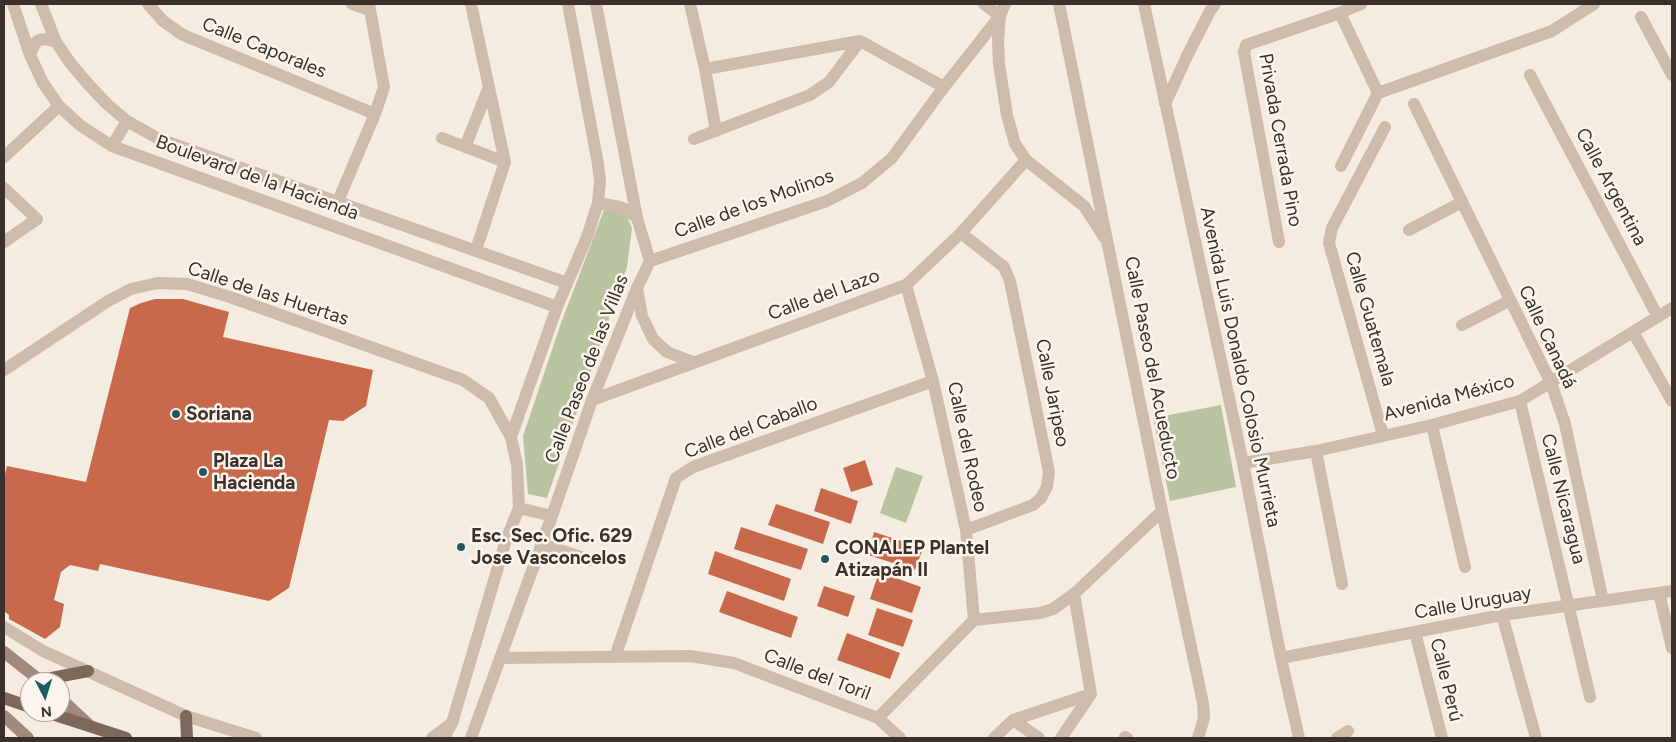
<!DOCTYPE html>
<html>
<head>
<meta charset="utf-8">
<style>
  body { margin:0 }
  #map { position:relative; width:1676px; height:742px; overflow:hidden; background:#f4ebe1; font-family:Figtree,sans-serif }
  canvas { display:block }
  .frame { position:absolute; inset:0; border:5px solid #3b302b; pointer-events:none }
  .north { position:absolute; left:20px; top:672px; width:50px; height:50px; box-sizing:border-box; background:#fbf5ee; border:1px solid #aea6a0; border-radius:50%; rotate:175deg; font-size:14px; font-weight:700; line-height:20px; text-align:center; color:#3b302b }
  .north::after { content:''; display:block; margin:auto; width:18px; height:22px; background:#1f5a5e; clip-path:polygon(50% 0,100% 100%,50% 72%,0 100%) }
</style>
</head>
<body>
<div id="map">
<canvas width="1676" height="742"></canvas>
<div class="frame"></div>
<div class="north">N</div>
</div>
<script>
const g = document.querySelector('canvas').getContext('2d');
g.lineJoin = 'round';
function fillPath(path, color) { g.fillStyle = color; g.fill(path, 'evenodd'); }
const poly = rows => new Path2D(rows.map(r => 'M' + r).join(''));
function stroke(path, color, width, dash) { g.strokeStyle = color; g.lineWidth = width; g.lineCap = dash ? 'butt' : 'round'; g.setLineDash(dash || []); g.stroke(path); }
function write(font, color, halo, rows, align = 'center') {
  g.font = font + ' Figtree,sans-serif'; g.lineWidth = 5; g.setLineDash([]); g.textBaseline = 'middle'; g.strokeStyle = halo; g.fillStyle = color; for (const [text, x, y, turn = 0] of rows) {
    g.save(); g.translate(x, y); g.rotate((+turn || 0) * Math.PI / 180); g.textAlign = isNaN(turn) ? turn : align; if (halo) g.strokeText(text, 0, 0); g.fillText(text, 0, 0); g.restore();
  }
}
const green = poly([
  [604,210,612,210,627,216,632,228,627,267,547,498,528,494,523,436,561,323],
  [1221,405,1236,487,1170,501,1153,418],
  [896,467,923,476,906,523,880,513]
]);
const building = poly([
  [155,299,183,299,229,312,223,337,373,370,366,406,343,421,329,420,289,588,269,601,100,564,98,571,70,565,61,572,54,600,64,604,60,627,45,639,9,619,9,615,4,611,4,478,7,466,86,482,130,308,141,303],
  [865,460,873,485,851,492,843,468],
  [821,488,858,501,851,524,814,511],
  [776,504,830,522,823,544,768,525],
  [741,527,808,549,801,570,734,549],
  [874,532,923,548,915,570,868,555],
  [715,551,791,579,784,601,708,574],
  [879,572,921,587,912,613,870,599],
  [824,586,855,596,848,617,817,606],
  [727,591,798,617,791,638,719,612],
  [877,608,913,620,903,647,868,635],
  [847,633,900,653,890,679,837,660]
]);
const minor = poly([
  [13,4,30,55,43,83,59,106,81,126,112,146,557,307],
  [41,4,56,42,71,64,88,84,107,104,127,121,159,139,567,283],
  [148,4,163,21,183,35,375,114],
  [352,4,370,10],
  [471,4,505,162,476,250],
  [690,4,705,69,716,131],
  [984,4,1000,16],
  [1059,4,1162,511,1203,703,1204,718,1198,738],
  [1340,13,1378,93],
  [1000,16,998,40,999,64,1007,115,1015,144,1026,160,1084,206,1104,237],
  [1641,17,1672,75],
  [30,55,35,43,39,40,46,39,56,42],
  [705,69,860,41,944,87],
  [1530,75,1658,317],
  [1414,104,1551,383,1565,424,1603,601],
  [442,138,505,162],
  [694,139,810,95,829,82,860,41],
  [112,146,127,121],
  [465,147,489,87],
  [4,157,59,106],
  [1341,166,1378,93,1552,31,1594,4],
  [4,188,37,219,4,242],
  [338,201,375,114,384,87,369,4],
  [1409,230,1462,202],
  [961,233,1004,267,1010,281,1049,472,1047,487,1041,498,1033,505,966,530],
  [1279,242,1244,52,1246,45,1340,13,1361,4],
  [650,261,827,201,862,183,892,158,944,87,1000,16,1005,4],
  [906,285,933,381,966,530,974,620],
  [637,288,642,316,653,339,667,352,693,362],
  [1462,325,1509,301],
  [1633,332,1672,401],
  [4,370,108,301,131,289,157,283,187,284,230,297,463,380,489,398,511,437],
  [592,400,906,285,961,233,1026,160],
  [1520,401,1590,697],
  [1432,425,1465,567],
  [1383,435,1329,243,1332,228,1385,127],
  [1316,451,1342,584],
  [1243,463,1316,451,1432,425,1520,401,1672,308],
  [541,544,590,560],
  [1659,593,1672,648],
  [1502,615,1536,738],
  [4,627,43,651,186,716,256,738],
  [1415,632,1442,738],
  [615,657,676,478,693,467,933,381],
  [500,658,690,656,734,663,878,718,900,738],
  [1281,658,1502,615,1672,591],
  [878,718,974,620,1040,613,1053,609,1074,594,1162,511],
  [1013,720,1039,738],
  [1125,737,1127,738],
  [432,738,452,723],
  [994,738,1013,720,1091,694],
  [1061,738,1091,694,1074,594],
  [1337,738,1348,731]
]);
const tertiary = poly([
  [1144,4,1243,463,1281,658,1299,738],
  [1165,104,1188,54,1210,11,1215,4],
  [598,203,620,207,629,211,637,218],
  [519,508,552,516],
  [444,738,452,723,506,540,519,508,517,465,511,437,557,307,587,237,598,203,600,181,598,164,568,4],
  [471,738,552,516,592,400,637,288,650,261,637,218,596,4]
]);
const secondary = poly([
  [4,652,42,682],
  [60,698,90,726],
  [4,716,28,738]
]);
const primary = poly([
  [41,680,88,671],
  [4,698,30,707],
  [46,712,126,738],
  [186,716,187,738]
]);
const markers = [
  [176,414,5,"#1f5a5e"],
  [203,472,5,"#1f5a5e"],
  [461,547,5,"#1f5a5e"],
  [825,559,5,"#1f5a5e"]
];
const streetNames = [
  ["Calle Caporales",264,48,22],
  ["Privada Cerrada Pino",1280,140,80],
  ["Boulevard de la Hacienda",257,178,20],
  ["Calle Argentina",1611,187,62],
  ["Calle de los Molinos",754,204,-20],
  ["Calle de las Huertas",268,294,18],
  ["Calle del Lazo",824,295,-20],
  ["Calle Guatemala",1370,319,74],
  ["Calle Canadá",1547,337,65],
  ["Avenida Luis Donaldo Colosio Murrieta",1240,367,78],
  ["Calle Paseo del Acueducto",1152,368,79],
  ["Calle Paseo de las Villas",587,369,-69],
  ["Calle Jaripeo",1052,393,79],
  ["Avenida México",1449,398,-15],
  ["Calle del Caballo",751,428,-21],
  ["Calle del Rodeo",967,447,78],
  ["Calle Nicaragua",1563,499,76],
  ["Calle Uruguay",1473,603,-10],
  ["Calle del Toril",817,675,21],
  ["Calle Perú",1446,680,76]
];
const poiNames = [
  ["Soriana",186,414],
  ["Plaza La",213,461],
  ["Hacienda",213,483],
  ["Esc. Sec. Ofic. 629",471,536],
  ["Jose Vasconcelos",471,558],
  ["CONALEP Plantel",835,548],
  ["Atizapán II",835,570]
];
fillPath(green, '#b8c4a0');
fillPath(building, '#c8694b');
stroke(minor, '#cdbbac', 12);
stroke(tertiary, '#cdbbac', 12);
stroke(secondary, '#a18a7d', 12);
stroke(primary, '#7d675c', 12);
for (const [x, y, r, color] of markers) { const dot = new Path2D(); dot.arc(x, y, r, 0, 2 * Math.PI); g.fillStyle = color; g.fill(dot); stroke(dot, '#fbf5ee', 2); }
write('19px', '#3b302b', '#fbf5ee', streetNames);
write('bold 19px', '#3b302b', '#fbf5ee', poiNames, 'left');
</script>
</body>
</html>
